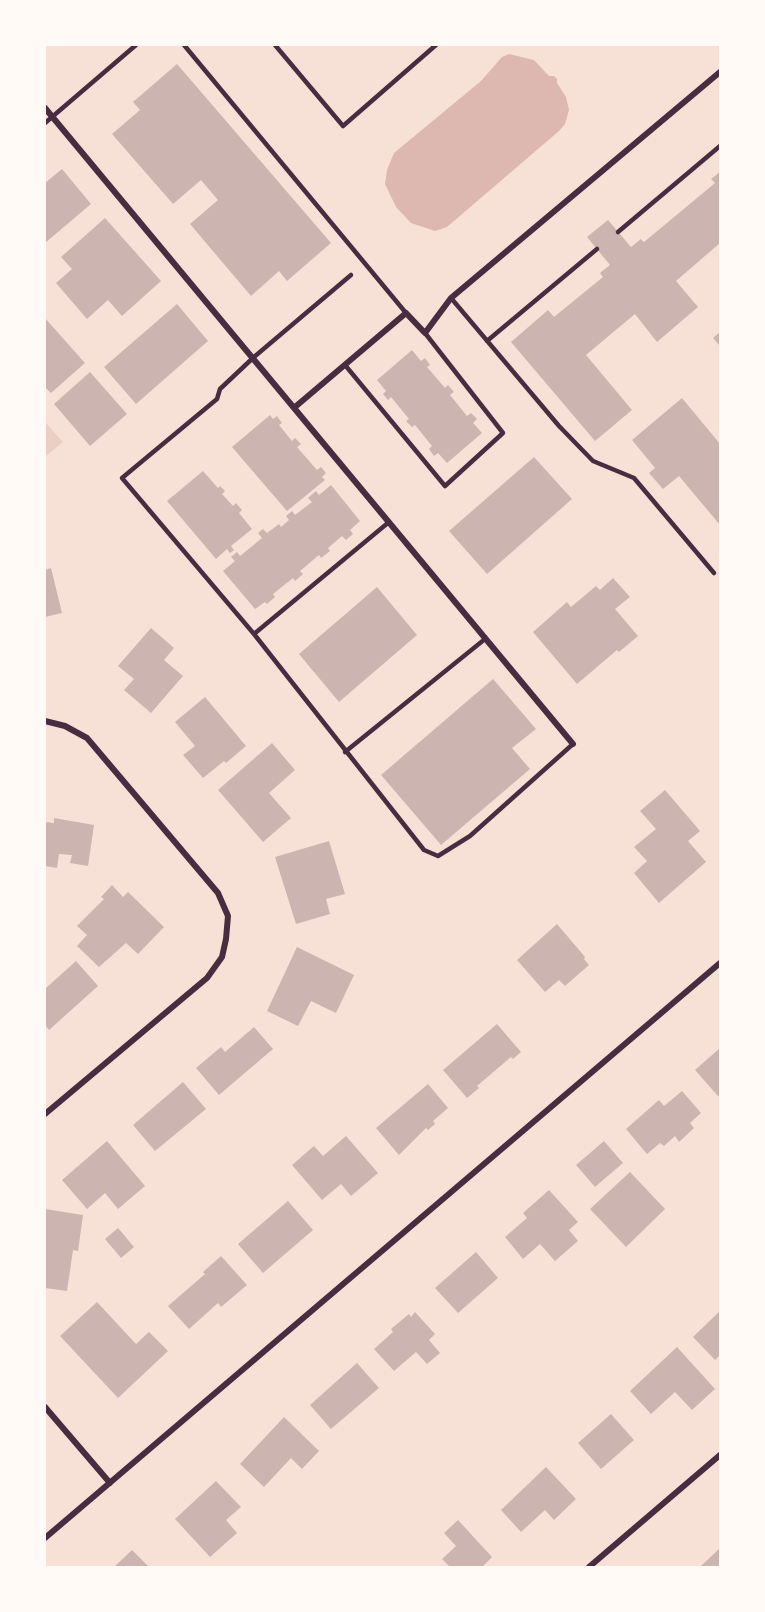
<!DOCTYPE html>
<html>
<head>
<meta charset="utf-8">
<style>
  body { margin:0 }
  #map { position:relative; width:765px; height:1612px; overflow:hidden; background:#f7e1d7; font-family:"Playfair Display",serif }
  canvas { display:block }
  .frame { position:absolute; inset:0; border:46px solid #fffaf5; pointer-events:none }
</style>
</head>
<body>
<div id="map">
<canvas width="765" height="1612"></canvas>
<div class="frame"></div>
</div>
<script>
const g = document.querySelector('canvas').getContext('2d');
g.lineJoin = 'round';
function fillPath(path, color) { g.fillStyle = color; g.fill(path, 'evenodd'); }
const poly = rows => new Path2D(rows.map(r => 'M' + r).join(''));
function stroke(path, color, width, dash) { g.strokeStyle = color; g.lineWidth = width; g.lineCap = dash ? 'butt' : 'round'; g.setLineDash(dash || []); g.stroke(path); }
const green = poly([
  [45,422,63,442,45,457]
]);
const water = poly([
  [509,54,534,60,549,76,554,76,557,79,557,83,566,97,569,110,565,124,559,131,447,227,435,231,411,223,396,207,385,184,387,170,394,153,481,81,502,57]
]);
const building = poly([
  [177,64,331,243,287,281,279,271,251,296,190,224,218,200,201,180,173,204,112,134,140,110,133,102],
  [62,169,91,204,45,243,45,183],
  [720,172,720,243,676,281,698,307,657,342,635,314,586,355,632,410,595,441,511,342,548,310,554,317,603,277,600,273,610,265,587,237,608,220,631,247,641,239,644,242,715,183,711,179],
  [105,218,161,281,122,316,108,300,87,319,56,283,72,269,61,257],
  [177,304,208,341,136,404,104,367],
  [45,318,85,363,51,393,45,387],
  [720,332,720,346,713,338],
  [412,350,421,361,425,358,430,365,427,367,445,388,448,385,454,392,450,395,467,416,471,413,477,419,473,423,482,433,447,463,438,453,434,456,429,449,432,446,415,425,412,427,406,421,409,419,391,397,388,400,383,394,386,391,377,380],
  [90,372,127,414,90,446,54,404],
  [682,398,720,444,720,525,679,476,663,489,649,473,655,468,632,440],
  [270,415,273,419,277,416,282,423,279,425,292,441,295,438,301,444,297,447,317,470,321,467,326,473,322,477,325,480,287,511,232,447],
  [534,457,572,499,487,574,449,531],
  [203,471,218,488,220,486,225,491,222,494,233,506,236,503,242,510,239,513,252,529,231,546,234,550,230,553,227,549,216,559,167,501],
  [331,485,360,521,350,530,353,534,346,540,342,536,328,548,330,551,321,558,319,555,300,571,303,574,295,581,293,578,273,594,275,597,267,604,265,602,255,609,223,571,235,561,231,557,237,552,240,556,262,538,258,533,263,529,267,533,279,524,281,527,289,520,286,516,292,511,295,515,312,502,308,498,316,491,319,495],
  [51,568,62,613,45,617,45,570],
  [613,578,630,597,615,609,638,636,619,652,617,650,577,684,533,632,567,602,571,607,596,586,600,590],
  [377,587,417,635,339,702,299,654],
  [151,628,174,648,164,660,183,676,151,713,124,690,134,679,118,666],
  [493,679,536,729,512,748,530,769,441,845,381,775],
  [205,697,246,746,226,763,224,761,203,778,183,755,195,746,175,722],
  [272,743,295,770,269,793,291,818,263,842,218,790],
  [665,790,700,831,688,841,706,862,659,903,634,873,647,861,634,847,656,829,640,811],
  [54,818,94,825,88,866,70,863,72,855,59,854,57,868,45,866,45,822,54,823],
  [329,841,345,894,326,899,330,914,296,924,275,857],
  [112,885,123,897,128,892,164,927,138,954,126,943,99,967,77,946,87,935,77,926,104,899,101,897],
  [557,924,585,957,584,959,589,965,565,986,559,980,545,992,517,960],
  [297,947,354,975,336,1013,311,1001,298,1026,267,1011],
  [76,961,98,986,49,1030,45,1025,45,989],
  [497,1024,521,1052,513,1059,511,1057,477,1086,479,1088,467,1098,443,1070],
  [254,1027,273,1049,219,1095,196,1068,221,1047,225,1052],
  [720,1048,720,1095,718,1096,695,1070],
  [183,1082,206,1109,155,1151,133,1125],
  [428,1084,448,1108,433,1121,435,1124,428,1130,426,1128,399,1155,376,1128],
  [682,1091,701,1113,690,1123,694,1128,679,1142,675,1136,664,1146,660,1143,647,1154,626,1129,659,1100,664,1106],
  [346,1136,378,1173,351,1196,341,1184,322,1200,292,1165,314,1146,323,1156],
  [107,1141,145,1186,118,1209,105,1193,87,1209,62,1180],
  [604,1141,623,1163,595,1187,576,1165],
  [630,1172,665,1209,626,1247,590,1209],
  [549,1190,578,1222,569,1230,578,1241,555,1261,540,1244,523,1259,505,1237,527,1218,523,1213],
  [288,1201,313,1230,263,1273,238,1244],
  [45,1209,83,1215,78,1251,73,1250,67,1291,45,1288],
  [118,1228,134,1247,121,1258,105,1239],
  [476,1252,498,1278,458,1313,435,1288],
  [221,1256,247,1285,221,1307,218,1303,189,1329,168,1306,205,1274,203,1272],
  [97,1302,136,1344,149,1332,168,1351,118,1398,60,1336],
  [720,1311,720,1355,715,1360,693,1337],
  [415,1312,435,1334,429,1340,440,1353,427,1364,416,1352,394,1371,374,1349,393,1332,391,1329,409,1314,411,1317],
  [677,1347,715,1389,692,1410,675,1392,651,1414,630,1391],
  [357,1363,379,1388,331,1429,310,1405],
  [611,1414,634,1440,601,1469,578,1443],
  [284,1417,319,1451,302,1469,291,1458,264,1487,240,1464],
  [546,1467,576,1499,554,1520,545,1510,521,1532,501,1510],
  [216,1481,241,1507,226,1520,237,1533,210,1557,175,1519],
  [458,1520,492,1557,482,1567,450,1567,442,1559,456,1546,444,1533],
  [720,1548,720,1567,700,1567],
  [132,1550,149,1567,114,1567]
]);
const service = poly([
  [184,45,406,313],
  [275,45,343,126,436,45],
  [45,123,136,45],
  [618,232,720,146],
  [351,275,254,357,220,389,217,399,122,478,254,634,424,850,438,856,470,836,573,744],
  [451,298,559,426,593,461,634,478,714,573],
  [487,341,597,249],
  [345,365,445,486,503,433,425,333],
  [254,634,389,522],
  [345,752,485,639]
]);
const minor = poly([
  [45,108,573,744],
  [295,407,406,313,425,333,451,298,720,72],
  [45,721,65,726,87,738,218,893,228,916,226,939,222,957,207,978,45,1114],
  [45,1407,110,1483],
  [45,1538,720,963],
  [589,1567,720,1455]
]);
fillPath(green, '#ebcfc5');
fillPath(water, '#dcb8b0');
fillPath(building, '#ccb4b1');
stroke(service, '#4a2c40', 4.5);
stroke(minor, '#4a2c40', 6);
</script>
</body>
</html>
